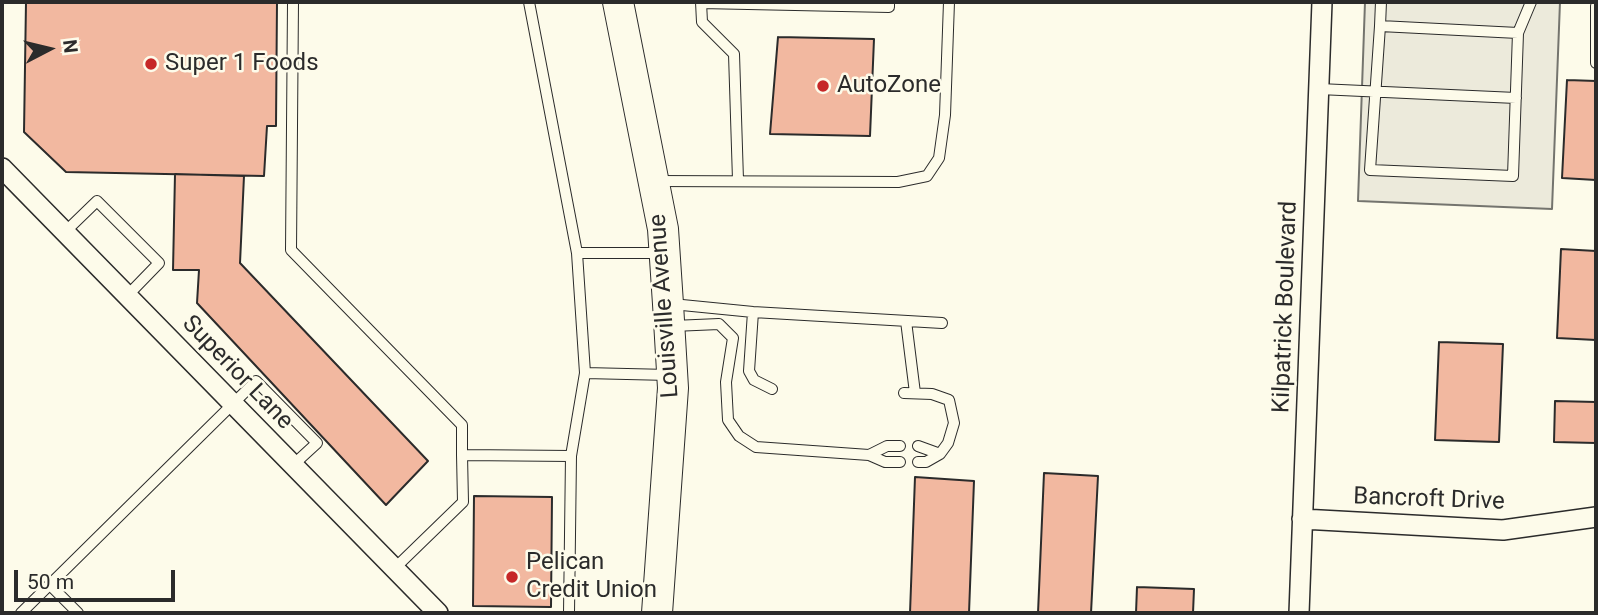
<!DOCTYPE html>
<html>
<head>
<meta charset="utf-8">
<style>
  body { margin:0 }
  #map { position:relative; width:1598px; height:615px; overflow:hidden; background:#fdfbea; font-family:Roboto,sans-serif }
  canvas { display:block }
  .frame { position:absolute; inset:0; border:4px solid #2b2b2b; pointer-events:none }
  .north { position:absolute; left:14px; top:14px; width:70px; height:70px; -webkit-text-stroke:5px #fdfbea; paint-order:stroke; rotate:83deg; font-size:19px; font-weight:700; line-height:28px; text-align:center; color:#2b2b2b }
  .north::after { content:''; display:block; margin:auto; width:24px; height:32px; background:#2b2b2b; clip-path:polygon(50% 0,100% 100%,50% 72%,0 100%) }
  .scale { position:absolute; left:14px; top:570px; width:161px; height:32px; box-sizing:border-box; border:4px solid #2b2b2b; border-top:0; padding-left:9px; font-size:21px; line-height:24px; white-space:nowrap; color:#2b2b2b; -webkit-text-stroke:5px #fdfbea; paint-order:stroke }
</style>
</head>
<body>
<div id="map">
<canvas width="1598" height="615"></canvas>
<div class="frame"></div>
<div class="north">N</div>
<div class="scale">50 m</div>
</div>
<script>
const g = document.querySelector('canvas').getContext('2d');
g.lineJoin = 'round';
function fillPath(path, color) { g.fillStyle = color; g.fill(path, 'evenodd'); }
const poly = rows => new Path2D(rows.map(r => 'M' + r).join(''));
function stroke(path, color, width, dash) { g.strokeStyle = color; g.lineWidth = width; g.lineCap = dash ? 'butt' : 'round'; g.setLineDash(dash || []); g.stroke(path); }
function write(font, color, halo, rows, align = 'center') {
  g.font = font + ' Roboto,sans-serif'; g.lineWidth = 5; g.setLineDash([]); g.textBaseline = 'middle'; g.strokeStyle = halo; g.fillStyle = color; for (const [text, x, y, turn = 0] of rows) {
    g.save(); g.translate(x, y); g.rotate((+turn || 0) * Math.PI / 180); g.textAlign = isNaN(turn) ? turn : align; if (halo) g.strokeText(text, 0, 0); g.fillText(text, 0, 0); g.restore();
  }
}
const parking = poly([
  [1365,2,1560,2,1552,209,1358,201,1365,2]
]);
const building = poly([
  [26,2,277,2,276,126,267,126,264,176,66,172,24,132,26,2],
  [778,37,874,39,870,136,770,134,778,37],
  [1567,80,1596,81,1596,180,1562,178,1567,80],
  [175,174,244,176,240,263,428,461,386,505,197,303,199,270,173,270,175,174],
  [1561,249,1596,251,1596,340,1557,338,1561,249],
  [1439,342,1503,344,1499,442,1435,440,1439,342],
  [1555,401,1596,402,1596,443,1554,442,1555,401],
  [1044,473,1098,476,1091,613,1038,613,1044,473],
  [915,477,974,481,969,613,910,613,915,477],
  [474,496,552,497,551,607,473,606,474,496],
  [1137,587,1194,589,1193,613,1136,613,1137,587]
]);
const service = poly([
  [293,2,291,250,462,425,462,455],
  [529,2,577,253,585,373,571,456,569,613],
  [701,2,702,22,734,54,738,180],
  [1381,2,1380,26,1518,33,1531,2],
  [701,3,889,7,889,2],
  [1596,6,1596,63],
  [1380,26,1370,170,1513,176,1518,33],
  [1319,89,1516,98],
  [655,181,898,182,927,176,939,158,945,115,949,2],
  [65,232,97,201,159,263,127,296],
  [577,253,661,253],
  [672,304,753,312,942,323],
  [753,312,749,371,754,380,772,389],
  [906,321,915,393],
  [673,326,719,324,733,338,726,382,728,420,739,436,756,447,869,455,887,446,900,446],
  [585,373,669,375],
  [904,393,932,394,949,400,954,423,948,443,940,454,918,446],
  [869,455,885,462,900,462],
  [918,462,926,462,940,454],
  [394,569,463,502,462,455,571,456],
  [50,585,78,613],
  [21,613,256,381,317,443,293,465]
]);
const minor = poly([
  [2,168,438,613],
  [1302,519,1503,530,1596,517],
  [1299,613,1322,2]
]);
const primary = poly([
  [618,2,663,229,668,304,673,388,657,613]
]);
const markers = [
  [151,64,7,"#c62828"],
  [823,86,7,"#c62828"],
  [512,577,7,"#c62828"]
];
const poiNames = [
  ["Super 1 Foods",165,64],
  ["AutoZone",837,86],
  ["Pelican",526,563],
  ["Credit Union",526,591]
];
const streetNames = [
  ["Louisville Avenue",665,306,-94],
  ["Kilpatrick Boulevard",1286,307,-88],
  ["Superior Lane",237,373,46],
  ["Bancroft Drive",1429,500,2]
];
fillPath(parking, '#eceadb');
stroke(parking, '#74746e', 2);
fillPath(building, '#f2b8a0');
stroke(building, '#2b2b2b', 2);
stroke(service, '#2b2b2b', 12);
stroke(minor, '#2b2b2b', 22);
stroke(primary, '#2b2b2b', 32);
stroke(service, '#fdfbea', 10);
stroke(minor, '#fdfbea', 19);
stroke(primary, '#fdfbea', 30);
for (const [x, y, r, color] of markers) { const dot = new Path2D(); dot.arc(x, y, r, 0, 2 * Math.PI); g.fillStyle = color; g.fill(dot); stroke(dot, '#fdfbea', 2.5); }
write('24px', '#2b2b2b', '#fdfbea', poiNames, 'left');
write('24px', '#2b2b2b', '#fdfbea', streetNames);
</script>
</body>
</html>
